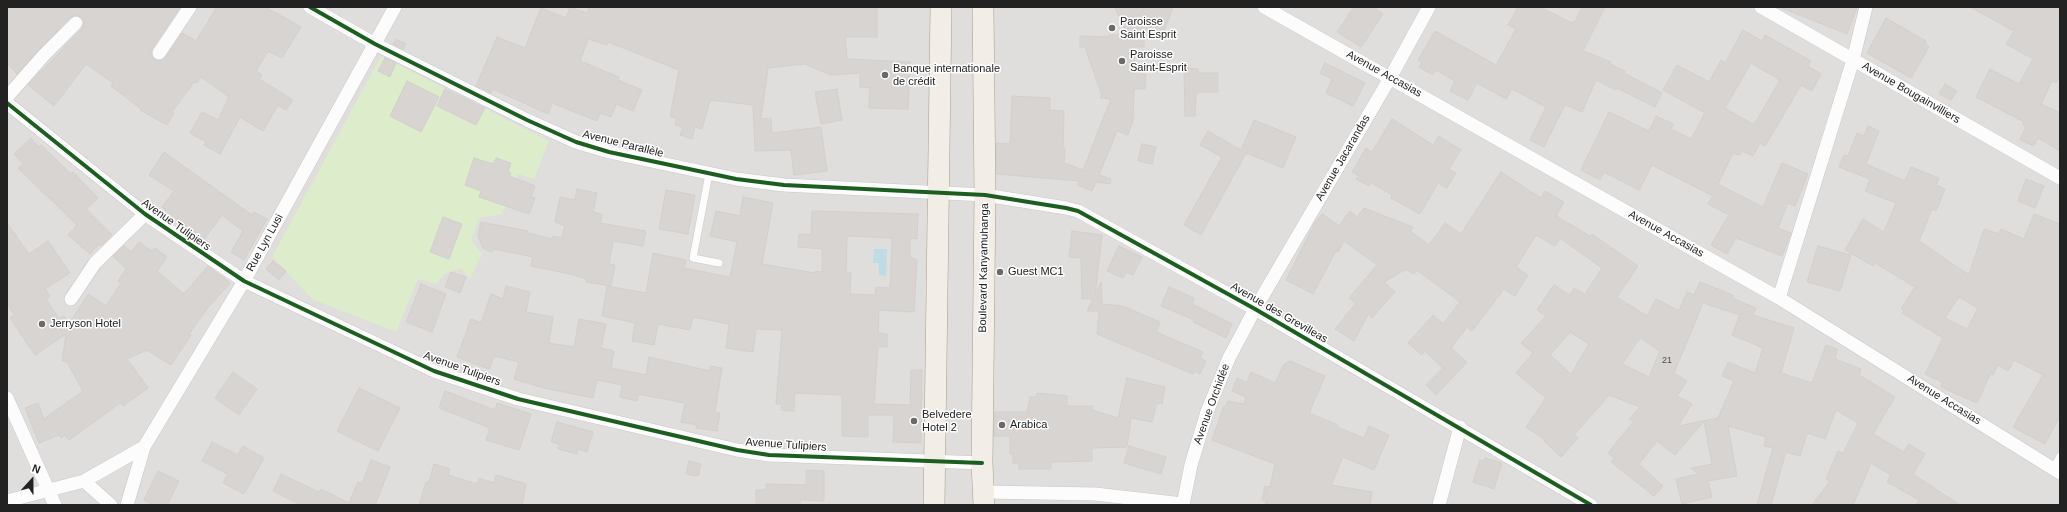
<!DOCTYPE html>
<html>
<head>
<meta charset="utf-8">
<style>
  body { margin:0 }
  #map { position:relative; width:2067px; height:512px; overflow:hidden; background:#f0eeeb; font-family:Arial,sans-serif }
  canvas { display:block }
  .frame { position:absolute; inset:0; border:8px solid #222; pointer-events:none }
  .north { position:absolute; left:12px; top:460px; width:40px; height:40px; -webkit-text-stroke:3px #fff; paint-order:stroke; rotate:21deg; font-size:11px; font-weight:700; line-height:16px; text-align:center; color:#222 }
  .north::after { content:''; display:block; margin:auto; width:14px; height:18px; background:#222; clip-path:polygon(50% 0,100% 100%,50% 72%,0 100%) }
</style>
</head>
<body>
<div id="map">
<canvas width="2067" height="512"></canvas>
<div class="frame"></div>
<div class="north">N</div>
</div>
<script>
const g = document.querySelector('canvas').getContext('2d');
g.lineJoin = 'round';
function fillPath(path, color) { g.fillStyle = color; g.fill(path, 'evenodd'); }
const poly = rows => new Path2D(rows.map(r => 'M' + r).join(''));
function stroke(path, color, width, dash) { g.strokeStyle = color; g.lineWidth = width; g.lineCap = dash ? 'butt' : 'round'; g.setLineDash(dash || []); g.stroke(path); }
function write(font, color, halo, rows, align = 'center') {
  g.font = font + ' Arial,sans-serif'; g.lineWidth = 3; g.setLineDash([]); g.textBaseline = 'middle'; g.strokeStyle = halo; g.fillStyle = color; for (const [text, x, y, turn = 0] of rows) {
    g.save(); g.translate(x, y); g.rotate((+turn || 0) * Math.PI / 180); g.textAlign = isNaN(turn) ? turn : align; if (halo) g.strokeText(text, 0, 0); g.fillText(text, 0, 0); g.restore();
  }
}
const residential = poly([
  [7,7,2060,7,2060,505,7,505]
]);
const grass = poly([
  [381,56,549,141,534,179,518,174,502,214,480,218,471,240,482,254,470,279,461,268,445,274,437,284,418,279,396,332,312,299,272,257]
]);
const water = poly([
  [874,249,887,249,886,276,879,275,879,263,873,263]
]);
const building = poly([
  [7,7,180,7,152,49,152,57,159,61,166,57,182,33,196,41,217,7,265,7,301,27,282,58,268,51,256,71,262,75,259,79,293,100,286,110,278,105,263,131,240,117,220,154,204,145,206,142,190,133,202,112,218,120,229,97,201,77,197,83,194,82,172,112,174,113,167,125,140,110,141,109,111,86,113,83,86,64,54,106,28,85,82,29,84,21,78,15,70,17,17,74,7,64,7,7],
  [570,7,587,13,589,7,877,7,877,37,845,37,847,59,910,62,908,109,869,108,870,88,860,87,860,73,831,75,805,64,768,68,761,119,771,118,772,133,821,127,827,171,794,175,791,150,755,151,753,105,710,100,702,129,695,127,692,139,680,135,683,127,675,125,677,118,670,117,679,70,608,42,607,45,588,39,580,61,619,77,618,80,642,90,633,111,616,104,611,117,600,113,597,121,552,103,548,114,493,89,491,93,476,86,497,37,525,48,541,8,566,18,570,7],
  [1115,7,1173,7,1164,31,1144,31,1144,47,1135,47,1134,74,1146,74,1145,89,1134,89,1133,120,1128,135,1117,131,1099,175,1111,179,1110,184,1096,182,1092,191,1077,185,1079,181,997,174,996,143,1010,144,1012,96,1050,98,1050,110,1064,111,1063,149,1065,149,1064,163,1083,170,1111,99,1101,98,1101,93,1085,47,1080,47,1080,36,1109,37,1109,35,1127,35,1115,7],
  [1354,7,1373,7,1383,14,1361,47,1337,32,1354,7],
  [1518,7,1540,7,1572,23,1574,21,1575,22,1582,7,1605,7,1583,51,1611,62,1610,64,1625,71,1624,73,1662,93,1655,107,1617,88,1616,90,1596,80,1582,112,1565,105,1544,147,1530,140,1546,107,1512,89,1506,99,1477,83,1468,100,1450,91,1455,81,1436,70,1433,75,1419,67,1422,62,1418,60,1435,31,1496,65,1516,29,1508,25,1518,7],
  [1779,7,1857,7,1847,34,1779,7],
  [1970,7,2060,7,2060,76,2056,83,2052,81,2041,104,2060,113,2060,151,2038,138,2034,146,2020,140,2026,126,2022,124,2024,122,1976,97,1990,69,2019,84,2033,59,2006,44,2014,31,1970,7],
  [1886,18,1926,41,1925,44,1929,47,1911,78,1867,53,1886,18],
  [1743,30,1762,41,1765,35,1811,61,1808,66,1821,74,1812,91,1801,85,1765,146,1760,143,1753,156,1742,151,1740,155,1733,153,1718,184,1763,207,1782,163,1808,174,1795,206,1788,203,1778,228,1791,233,1782,256,1736,238,1727,254,1711,245,1729,215,1708,204,1713,196,1652,165,1639,190,1604,172,1600,180,1581,170,1609,112,1649,131,1656,116,1673,124,1671,129,1691,139,1705,113,1663,90,1677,65,1709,82,1721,60,1725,63,1743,30],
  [1751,63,1780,80,1754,125,1725,108,1751,63],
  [396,39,406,44,403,49,393,44,396,39],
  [385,58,396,63,390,77,378,71,385,58],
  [1325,63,1365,83,1353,106,1326,93,1332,79,1320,73,1325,63],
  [1184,68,1198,69,1198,73,1218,73,1218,92,1196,92,1195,116,1185,116,1184,68],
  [407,81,439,97,421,132,390,116,407,81],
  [1945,84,1957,91,1951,100,1939,94,1945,84],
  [445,89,485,108,476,125,437,106,445,89],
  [837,89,842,120,821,124,815,92,837,89],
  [1392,119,1433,145,1439,136,1461,150,1449,169,1456,173,1447,188,1438,183,1420,214,1391,198,1392,195,1370,182,1369,186,1356,179,1359,176,1352,172,1366,148,1372,152,1392,119],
  [1254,120,1296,137,1283,168,1246,153,1201,235,1184,225,1222,157,1200,145,1208,131,1241,150,1254,120],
  [1868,126,1879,131,1866,164,1905,181,1911,167,1939,178,1936,185,1945,189,1936,211,1932,209,1919,241,1969,275,1984,229,1999,234,2001,229,2024,239,2034,214,2060,224,2060,416,2045,444,2013,427,2043,375,2014,360,2008,371,1998,365,1993,375,1991,373,1977,403,1941,387,1942,382,1925,374,1943,338,1902,313,1904,311,1901,309,1915,287,1875,263,1873,266,1845,250,1863,219,1884,232,1896,203,1865,191,1870,179,1839,167,1844,155,1848,156,1857,133,1864,136,1868,126],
  [1959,297,1978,308,1967,329,1945,318,1959,297],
  [31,138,39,147,41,145,71,174,73,172,98,198,86,209,112,235,101,246,99,244,90,254,68,235,77,225,18,168,23,164,14,154,31,138],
  [1142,144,1156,147,1152,164,1138,161,1142,144],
  [164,152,252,215,254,212,267,219,244,260,231,252,243,231,222,215,203,241,162,207,174,191,149,175,164,152],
  [474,158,493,164,496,158,511,163,508,172,511,173,510,176,535,186,531,197,535,198,529,214,479,197,481,191,465,185,474,158],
  [1501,172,1541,198,1545,191,1564,202,1556,216,1590,236,1592,234,1638,266,1617,297,1647,316,1656,299,1679,311,1687,292,1694,295,1700,282,1733,295,1732,298,1756,308,1753,315,1794,328,1781,373,1812,383,1826,345,1837,349,1835,359,1861,369,1859,375,1895,397,1873,434,1904,452,1909,444,1925,454,1913,474,1960,505,1916,505,1919,500,1887,482,1891,475,1871,463,1853,505,1812,505,1830,481,1826,479,1838,451,1843,453,1858,423,1836,410,1825,439,1807,433,1800,456,1786,452,1771,505,1757,505,1773,448,1764,446,1766,437,1728,426,1737,476,1708,481,1712,497,1682,504,1676,479,1698,474,1691,468,1712,464,1704,421,1675,455,1657,441,1639,464,1663,486,1654,496,1611,462,1614,458,1608,453,1633,422,1629,419,1640,407,1609,395,1574,435,1578,438,1561,457,1544,441,1545,440,1526,427,1546,398,1516,373,1533,353,1521,343,1546,316,1537,310,1554,285,1570,295,1574,288,1585,294,1602,268,1560,238,1555,246,1536,235,1516,267,1528,275,1515,296,1504,289,1472,331,1467,327,1451,348,1467,362,1436,395,1426,385,1443,368,1425,351,1422,355,1408,343,1433,315,1443,324,1460,302,1417,270,1414,274,1406,269,1384,282,1395,292,1372,318,1368,314,1354,341,1335,329,1356,303,1349,298,1377,265,1344,241,1338,252,1336,251,1313,294,1286,280,1315,223,1322,214,1339,226,1350,211,1357,217,1364,208,1413,227,1410,231,1429,245,1445,223,1461,234,1501,172],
  [1703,303,1740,315,1732,335,1763,348,1755,373,1728,362,1722,376,1734,381,1718,418,1678,426,1692,404,1677,396,1687,381,1674,373,1703,303],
  [1570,332,1589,344,1571,374,1550,355,1570,332],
  [1640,338,1660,351,1649,377,1622,364,1640,338],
  [2026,179,2044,186,2035,208,2018,201,2026,179],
  [577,189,597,193,593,212,602,214,600,223,646,231,643,246,613,241,609,264,615,265,611,286,586,282,587,279,570,274,531,266,533,257,494,249,491,252,483,248,478,236,481,222,528,231,528,233,552,239,553,236,562,238,565,226,555,222,560,197,575,200,577,189],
  [666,190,695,195,688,234,659,229,666,190],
  [743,197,773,203,762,264,815,273,815,271,822,272,822,249,798,247,799,234,811,235,812,211,918,214,917,239,910,238,910,257,917,260,914,312,879,310,878,333,887,334,887,347,878,346,874,404,910,405,911,370,922,370,921,443,893,442,894,415,868,415,868,437,842,436,842,395,795,393,794,411,781,410,782,404,776,404,782,330,756,329,753,352,726,348,729,324,693,317,690,330,658,324,654,345,632,341,635,323,602,316,607,286,646,293,653,253,686,260,684,268,730,277,737,242,710,236,716,211,740,216,743,197],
  [847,236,892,238,890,288,876,287,875,295,850,294,851,273,846,273,847,236],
  [443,217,462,224,449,259,430,252,443,217],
  [7,223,29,254,48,241,70,273,45,289,50,296,46,299,59,319,64,316,69,324,88,294,106,306,121,283,118,281,126,269,113,256,124,246,131,252,139,242,152,251,155,248,167,257,157,271,184,294,208,266,230,283,207,309,189,334,191,335,171,365,147,350,127,359,148,388,123,406,120,403,69,440,65,435,61,438,59,435,39,443,25,408,38,403,44,419,83,391,67,362,62,361,66,334,35,355,10,318,14,315,7,303,7,223],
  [1072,231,1102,235,1095,294,1101,282,1102,304,1123,306,1160,322,1156,332,1203,352,1200,358,1206,361,1200,374,1194,371,1193,374,1097,334,1099,311,1087,311,1093,299,1082,299,1081,258,1069,257,1072,231],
  [1119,246,1142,257,1133,275,1126,272,1123,278,1107,271,1119,246],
  [1818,246,1851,255,1840,291,1807,282,1818,246],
  [273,261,286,271,279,280,266,269,273,261],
  [451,272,466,277,460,293,445,287,451,272],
  [421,284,446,294,432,332,406,322,421,284],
  [506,286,530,292,526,312,553,317,549,343,574,347,579,319,606,324,601,348,614,351,611,368,646,375,649,357,710,371,710,366,722,368,715,412,720,413,717,431,696,428,697,425,681,422,685,403,638,394,637,401,620,397,622,385,597,380,593,398,544,388,514,379,519,362,494,356,489,369,457,357,471,319,481,323,491,294,503,299,506,286],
  [1169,287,1194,298,1192,304,1232,324,1226,338,1193,322,1194,320,1161,306,1169,287],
  [1290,361,1325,376,1309,413,1338,425,1337,427,1364,438,1369,426,1389,435,1374,470,1343,457,1331,485,1372,492,1370,505,1265,505,1266,501,1262,500,1265,486,1270,487,1275,464,1212,440,1224,406,1226,406,1228,401,1244,404,1246,397,1232,391,1237,378,1247,383,1251,372,1275,383,1284,364,1290,361],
  [233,372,257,389,239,415,215,398,233,372],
  [1127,378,1165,387,1162,404,1157,403,1152,422,1131,418,1127,447,1092,448,1092,461,1051,462,1051,469,1019,469,1019,463,1013,463,1013,454,1010,454,1010,436,994,436,995,412,1027,412,1030,397,1036,397,1037,393,1067,396,1067,406,1092,406,1092,410,1118,418,1127,378],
  [359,388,400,408,378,451,337,431,359,388],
  [445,391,495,410,497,403,531,414,519,450,486,440,490,428,439,408,445,391],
  [557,422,593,432,587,452,578,449,577,454,558,449,559,444,551,442,557,422],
  [212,442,238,455,243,446,264,458,244,494,223,483,228,474,202,461,212,442],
  [1129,446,1166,457,1161,474,1124,463,1129,446],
  [1485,458,1502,463,1494,489,1473,482,1480,460,1484,461,1485,458],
  [371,460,390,467,375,505,301,505,273,491,281,474,319,492,321,489,349,503,358,482,362,484,371,460],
  [689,461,701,464,698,476,686,474,689,461],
  [434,464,450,469,448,475,477,484,479,478,494,483,496,475,526,484,522,505,419,505,426,482,429,482,434,464],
  [806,470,824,471,824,501,800,500,800,505,756,505,756,490,766,490,766,484,806,485,806,470],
  [158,471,179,481,167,505,153,505,144,500,158,471]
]);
const service = poly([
  [709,174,693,258,719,263],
  [2053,469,2060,456]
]);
const minor = poly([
  [310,7,375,44,527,120,576,142,609,152,736,179,784,185,985,195,1066,208,1078,211,1255,309,1591,505],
  [1264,7,1779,298,2060,473],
  [1761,7,2060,178],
  [159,53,190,7],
  [7,97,44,55,76,23],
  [7,103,145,214,244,281,434,371,518,399,737,450,769,455,982,463],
  [1779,298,1853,60,1866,7],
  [71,299,95,263,145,214],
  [7,398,55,505],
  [84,481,111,505],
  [984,492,1095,494,1183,504],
  [7,501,84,481,144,447,244,281,395,7],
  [127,505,144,447],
  [1183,505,1191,465,1207,412,1229,358,1255,309,1390,78,1429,7],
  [1439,505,1460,427]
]);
const primary = poly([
  [983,7,985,195,982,463,984,505],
  [934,505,941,7]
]);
const cycleway = poly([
  [310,7,375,44,527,120,576,142,609,152,736,179,784,185,985,195,1066,208,1078,211,1255,309,1591,505],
  [7,103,145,214,244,281,434,371,518,399,737,450,769,455,982,463]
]);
const markers = [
  [1112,28,4,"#6a6968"],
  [1122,61,4,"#6a6968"],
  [885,75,4,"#6a6968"],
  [1000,272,4,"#6a6968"],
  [42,324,4,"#6a6968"],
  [914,421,4,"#6a6968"],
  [1002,425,4,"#6a6968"]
];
const numberNames = [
  ["21",1667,361]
];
const poiNames = [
  ["Paroisse",1120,22],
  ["Saint Esprit",1120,35],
  ["Paroisse",1130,55],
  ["Saint-Esprit",1130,68],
  ["Banque internationale",893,69],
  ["de crédit",893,82],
  ["Guest MC1",1008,272],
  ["Jerryson Hotel",50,324],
  ["Belvedere",922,415],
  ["Hotel 2",922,428],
  ["Arabica",1010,425]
];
const streetNames = [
  ["Avenue Accasias",1384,74,29],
  ["Avenue Bougainvilliers",1911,93,30],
  ["Avenue Parallèle",623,144,14],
  ["Avenue Jacarandas",1343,158,-60],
  ["Avenue Tulipiers",176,225,35],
  ["Avenue Accasias",1666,234,29],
  ["Rue Lyn Lusi",265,243,-61],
  ["Boulevard Kanyamuhanga",984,268,-89],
  ["Avenue des Grevilleas",1279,313,30],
  ["Avenue Tulipiers",462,369,20],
  ["Avenue Accasias",1944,400,32],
  ["Avenue Orchidée",1212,404,-70],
  ["Avenue Tulipiers",786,445,4]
];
fillPath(residential, '#dfdedc');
fillPath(grass, '#ddeccb');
fillPath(water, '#bfdbe3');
fillPath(building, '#d7d4d2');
stroke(building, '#d3d0cc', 1);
stroke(service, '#c9c8c7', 8);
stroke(minor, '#c9c8c7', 14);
stroke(primary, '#a79c86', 22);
stroke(service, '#fdfcfc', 7);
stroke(minor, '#fdfcfc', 13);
stroke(primary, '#f3ede7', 21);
stroke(cycleway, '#1b5e20', 4);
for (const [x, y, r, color] of markers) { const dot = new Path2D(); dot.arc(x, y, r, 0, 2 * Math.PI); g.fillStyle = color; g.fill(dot); stroke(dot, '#fff', 1.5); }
write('9px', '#4f4e4e', null, numberNames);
write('11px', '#222', '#fff', poiNames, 'left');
write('11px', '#222', '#fff', streetNames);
</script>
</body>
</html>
